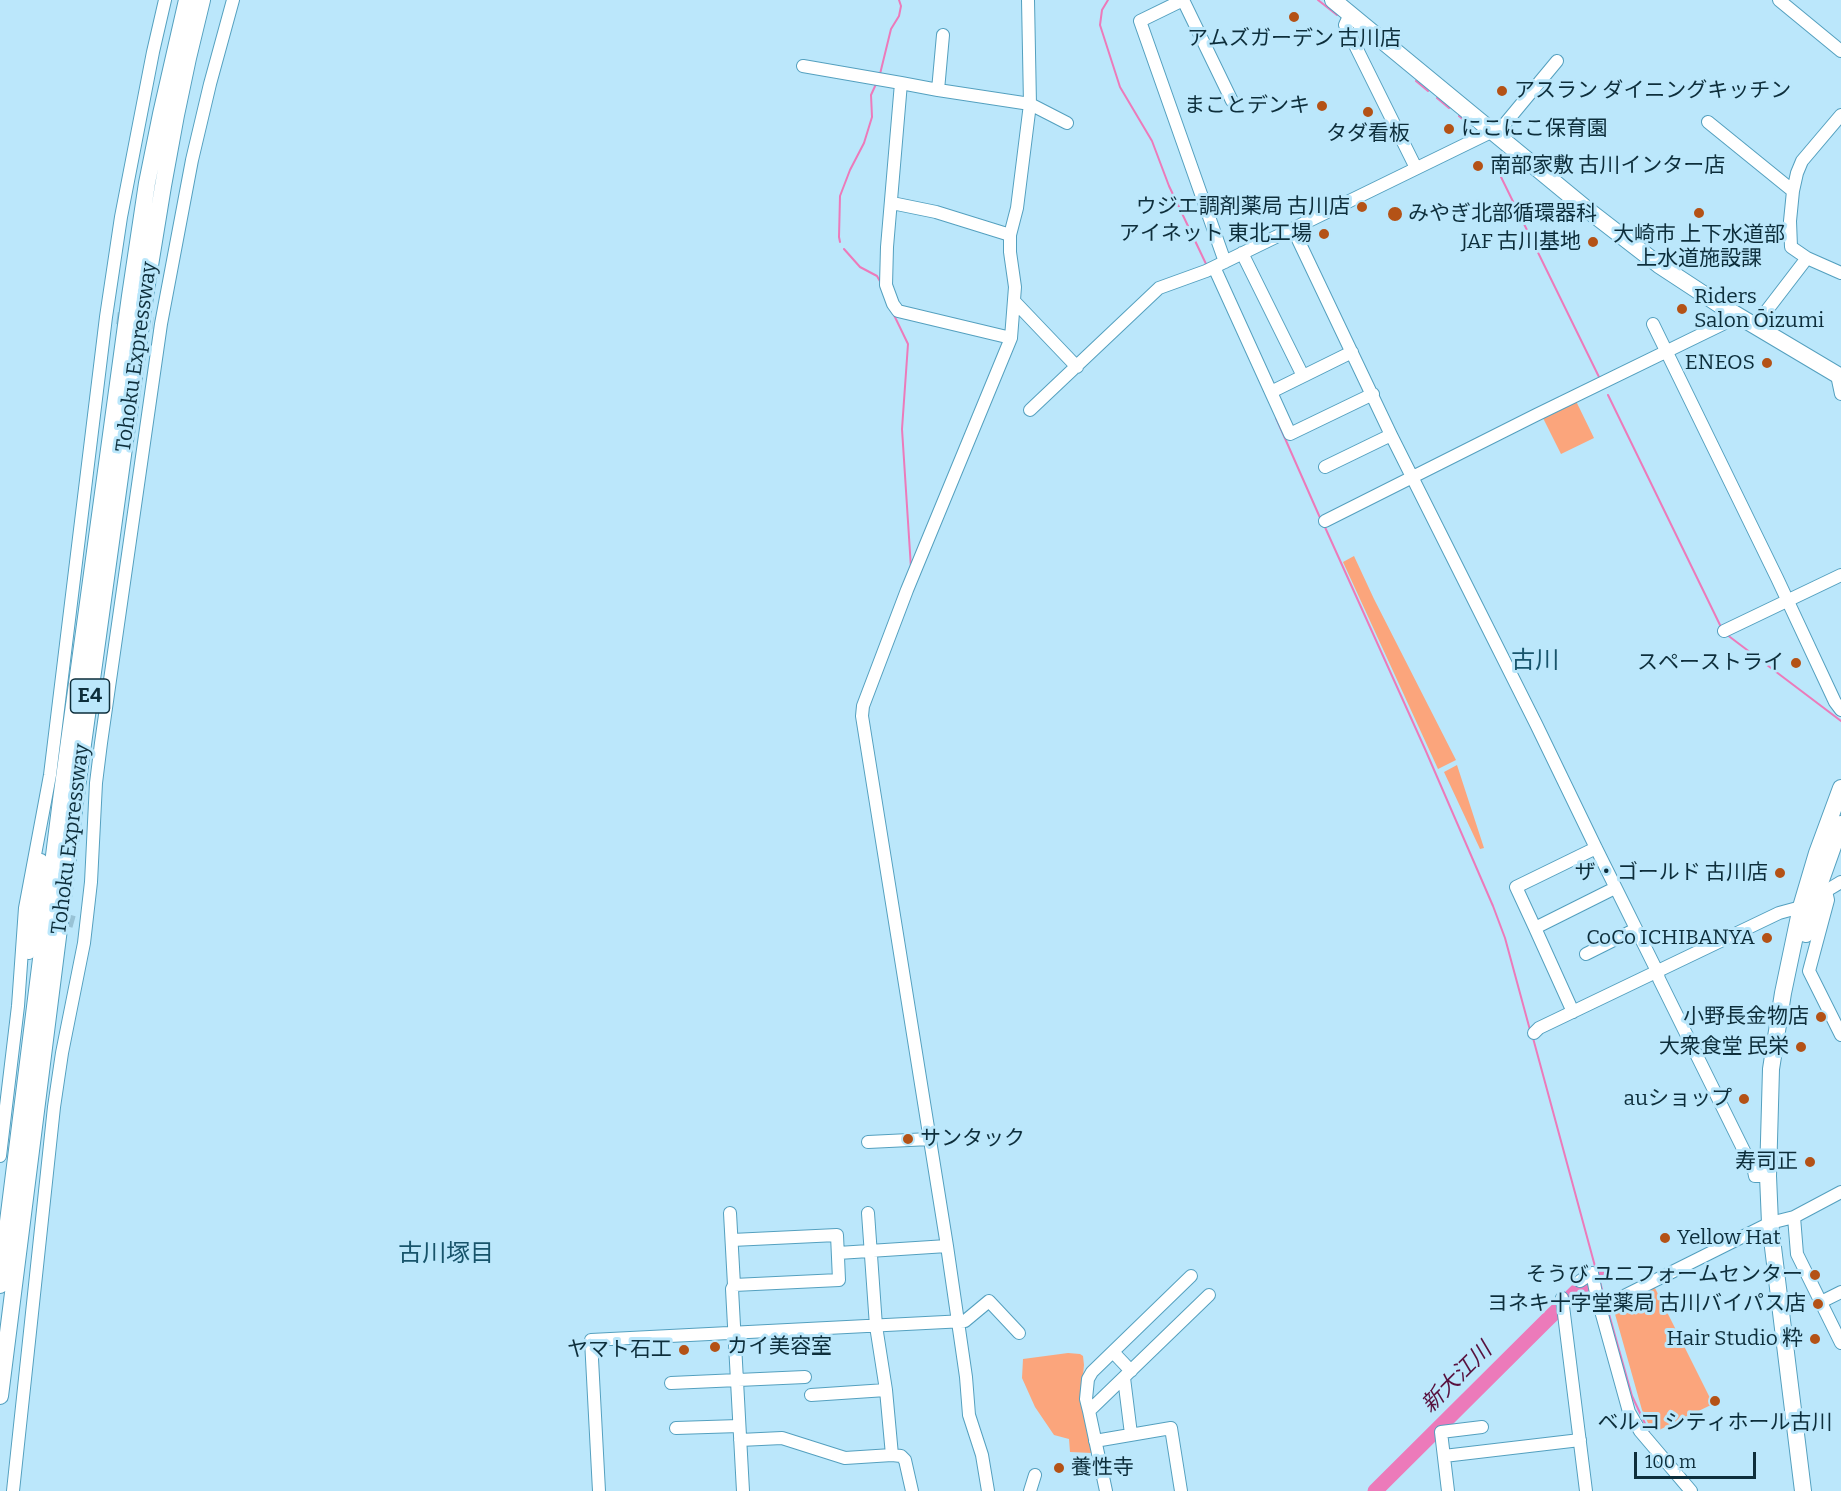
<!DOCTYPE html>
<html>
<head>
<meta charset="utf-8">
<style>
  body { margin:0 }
  #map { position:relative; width:1841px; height:1491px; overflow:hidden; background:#bbe7fb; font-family:Bitter,serif }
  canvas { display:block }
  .scale { position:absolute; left:1634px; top:1452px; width:122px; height:27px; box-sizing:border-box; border:3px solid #0d2e3b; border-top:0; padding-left:8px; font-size:18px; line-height:21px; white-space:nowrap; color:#0d2e3b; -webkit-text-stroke:4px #bbe7fb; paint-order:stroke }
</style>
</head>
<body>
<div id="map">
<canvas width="1841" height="1491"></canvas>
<div class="scale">100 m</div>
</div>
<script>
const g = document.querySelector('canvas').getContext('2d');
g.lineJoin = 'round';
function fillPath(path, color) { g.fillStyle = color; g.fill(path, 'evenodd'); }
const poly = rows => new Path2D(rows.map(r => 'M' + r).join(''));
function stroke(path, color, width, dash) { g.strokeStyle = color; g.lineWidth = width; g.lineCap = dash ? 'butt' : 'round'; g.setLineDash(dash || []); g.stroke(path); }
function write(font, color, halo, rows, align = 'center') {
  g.font = font + ' Bitter,"Noto Sans JP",serif'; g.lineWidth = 6; g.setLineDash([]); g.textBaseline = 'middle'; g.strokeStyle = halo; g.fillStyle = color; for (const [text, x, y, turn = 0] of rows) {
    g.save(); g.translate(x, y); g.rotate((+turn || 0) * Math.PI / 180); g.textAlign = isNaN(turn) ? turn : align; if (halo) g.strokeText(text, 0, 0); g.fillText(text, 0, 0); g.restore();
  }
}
const green = poly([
  [1575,399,1594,438,1561,454,1542,416],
  [1354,556,1374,599,1456,760,1438,769,1343,562],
  [1457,765,1484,848,1480,849,1444,772],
  [1654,1286,1713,1404,1655,1432,1648,1423,1642,1410,1613,1307],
  [1068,1353,1080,1354,1083,1356,1084,1365,1081,1397,1092,1453,1070,1452,1069,1439,1054,1435,1035,1407,1022,1378,1023,1359]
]);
const stream = poly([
  [1108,0,1102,10,1100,25,1120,87,1152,141,1169,186,1207,266],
  [1318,0,1337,15],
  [880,74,891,29,899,16,901,6,899,0],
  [1416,81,1428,91],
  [1437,98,1449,108],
  [1459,116,1466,122],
  [1501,177,1600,379],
  [840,242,839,237,840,196,850,170,864,143,872,117,871,95,876,84],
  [844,249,860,267,877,276,881,283],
  [893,313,908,344,902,429,911,568],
  [1608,395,1721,627],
  [1276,418,1321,520],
  [1324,525,1425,749,1493,906,1505,938,1530,1030],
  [1726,634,1841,721],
  [1533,1038,1596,1270],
  [1599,1278,1605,1301],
  [1607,1307,1632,1396,1649,1432]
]);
const river = poly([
  [1375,1491,1547,1320,1580,1288,1598,1275]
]);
const minorTunnel = poly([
  [117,318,153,323],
  [52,916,74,922]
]);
const minor = poly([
  [1183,0,1140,21,1225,262],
  [1183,0,1232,101],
  [1779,0,1841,51],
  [1350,14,1345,25,1416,168],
  [943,35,938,90,901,83,887,247,886,285,893,304,898,311,1011,338],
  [803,66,901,83],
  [938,90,1030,104,1067,123],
  [1841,115,1802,161,1797,173,1793,191,1790,221,1791,247,1807,258,1841,273],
  [1708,122,1793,191],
  [1503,126,1557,61],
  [892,203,936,212,1010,235],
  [1293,229,1391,435,1536,724,1596,848,1657,971,1659,979,1754,1171,1755,1176,1768,1176],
  [1242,253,1303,376],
  [1214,267,1290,434,1373,394],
  [1015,302,1077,367],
  [1761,318,1807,258],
  [1653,324,1777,578,1835,702,1841,710],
  [1837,375,1841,394],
  [1271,392,1352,352],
  [1030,410,1159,288,1206,271,1493,131],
  [1325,467,1391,435],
  [1325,521,1536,415,1731,320,1733,313],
  [1724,631,1841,575],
  [1596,848,1516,887,1535,928,1615,888],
  [1826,891,1828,900,1809,971,1841,1035],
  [1821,894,1841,882],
  [1535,928,1573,1012],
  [29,953,41,860],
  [1586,954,1636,929],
  [1534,1033,1539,1028,1779,913,1801,907],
  [868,1142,930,1139],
  [0,1156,18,1006,25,908,50,775,106,317,121,217,153,52,165,0],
  [730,1213,734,1285,732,1289,743,1491],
  [868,1213,876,1326,886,1390,892,1455,901,1456,905,1460,912,1491],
  [1794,1217,1797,1254,1841,1343],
  [732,1240,837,1235,839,1280,734,1285],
  [838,1253,947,1246],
  [1580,1281,1592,1273,1596,1293,1629,1412,1640,1431,1691,1491],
  [1562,1298,1586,1491],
  [1821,1302,1841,1292],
  [1610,1303,1770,1223,1794,1217,1841,1192],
  [1113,1352,1131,1371],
  [1124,1378,1131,1434],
  [671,1383,805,1377],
  [811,1395,886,1390],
  [1089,1411,1086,1399,1088,1379,1092,1372,1191,1276],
  [676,1428,739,1426],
  [740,1440,782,1438,845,1458,892,1455],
  [1095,1441,1171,1428,1181,1491],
  [1444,1456,1580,1440],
  [13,1491,54,1107,62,1053,84,943,91,882,96,783,101,743,161,324,192,160,210,84,233,0],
  [599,1491,591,1340,965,1321,989,1301,1019,1333],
  [988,1491,982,1455,969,1415,966,1377,947,1246,862,716,863,706,907,590,1011,338,1015,287,1010,252,1010,235,1017,208,1030,104,1028,0],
  [1030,1491,1035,1475],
  [1106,1491,1089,1411,1209,1295],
  [1448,1491,1441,1432,1482,1427]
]);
const highway = poly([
  [1333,0,1584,207,1659,265,1720,305,1841,377],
  [1806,934,1815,897,1841,824],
  [0,1285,61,800,130,296,147,183,161,114,187,0],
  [0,1396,75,802,145,296,163,186,176,115,188,58,202,0],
  [1803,1491,1770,1223,1768,1176,1771,1069,1783,993,1801,907,1817,853,1841,788]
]);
const markers = [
  [1294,17,6,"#b45216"],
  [1502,91,6,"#b45216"],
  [1322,106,6,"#b45216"],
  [1368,112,6,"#b45216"],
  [1449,129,6,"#b45216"],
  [1478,166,6,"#b45216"],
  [1362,207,6,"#b45216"],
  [1699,213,6,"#b45216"],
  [1395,214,8,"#b45216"],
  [1324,234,6,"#b45216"],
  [1593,242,6,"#b45216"],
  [1682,309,6,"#b45216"],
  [1767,363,6,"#b45216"],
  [1796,663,6,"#b45216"],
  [1780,873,6,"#b45216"],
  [1767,938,6,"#b45216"],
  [1821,1017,6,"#b45216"],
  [1801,1047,6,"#b45216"],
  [1744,1099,6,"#b45216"],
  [908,1139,6,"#b45216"],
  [1810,1162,6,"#b45216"],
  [1665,1238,6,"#b45216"],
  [1815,1275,6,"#b45216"],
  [1818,1304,6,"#b45216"],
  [1815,1339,6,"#b45216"],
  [715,1347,6,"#b45216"],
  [684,1350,6,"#b45216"],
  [1715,1401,6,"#b45216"],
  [1059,1468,6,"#b45216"]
];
const shields = [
  [90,696,39]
];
const shieldNames = [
  ["E4",90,696]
];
const poiNames = [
  ["アムズガーデン 古川店",1294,39,"center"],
  ["アスラン ダイニングキッチン",1514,91,"left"],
  ["まことデンキ",1310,106],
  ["にこにこ保育園",1461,129,"left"],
  ["タダ看板",1368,134,"center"],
  ["南部家敷 古川インター店",1490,166,"left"],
  ["ウジエ調剤薬局 古川店",1350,207],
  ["みやぎ北部循環器科",1408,214,"left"],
  ["アイネット 東北工場",1312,234],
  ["大崎市 上下水道部",1699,235,"center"],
  ["上水道施設課",1699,259,"center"],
  ["JAF 古川基地",1581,242],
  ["Riders",1694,297,"left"],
  ["Salon Ōizumi",1694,321,"left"],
  ["ENEOS",1755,363],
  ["スペーストライ",1784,663],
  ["ザ・ゴールド 古川店",1768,873],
  ["CoCo ICHIBANYA",1755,938],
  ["小野長金物店",1809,1017],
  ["大衆食堂 民栄",1789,1047],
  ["auショップ",1732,1099],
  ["サンタック",920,1139,"left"],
  ["寿司正",1798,1162],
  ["Yellow Hat",1677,1238,"left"],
  ["そうび ユニフォームセンター",1803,1275],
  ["ヨネキ十字堂薬局 古川バイパス店",1806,1304],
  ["Hair Studio 粋",1803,1339],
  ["カイ美容室",727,1347,"left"],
  ["ヤマト石工",672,1350],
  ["ベルコ シティホール古川",1715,1423,"center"],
  ["養性寺",1071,1468,"left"]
];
const streetNames = [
  ["Tohoku Expressway",137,357,-82],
  ["Tohoku Expressway",71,839,-83]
];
const waterNames = [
  ["新大江川",1457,1378,-45]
];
const quarterNames = [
  ["古川",1535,661],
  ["古川塚目",446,1254]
];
fillPath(green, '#fba57c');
stroke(stream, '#ec7aba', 2);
stroke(river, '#ec7aba', 15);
stroke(minorTunnel, '#98c2d5', 12, [12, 6]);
stroke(minor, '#54a0bf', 14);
stroke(highway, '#54a0bf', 18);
stroke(minor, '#fff', 12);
stroke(highway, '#fff', 16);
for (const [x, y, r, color] of markers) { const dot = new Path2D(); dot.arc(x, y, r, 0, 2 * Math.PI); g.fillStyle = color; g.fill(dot); stroke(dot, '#bbe7fb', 2); }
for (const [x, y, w] of shields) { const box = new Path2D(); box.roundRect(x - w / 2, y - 17, w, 34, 4.5); g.fillStyle = '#bbe7fb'; g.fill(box); stroke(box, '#0d2e3b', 1.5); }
write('bold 20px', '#0d2e3b', null, shieldNames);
write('21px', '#0d2e3b', '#bbe7fb', poiNames, 'right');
write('21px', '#0d2e3b', '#bbe7fb', streetNames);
write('italic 22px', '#58113e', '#bbe7fb', waterNames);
write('24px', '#17546b', '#bbe7fb', quarterNames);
</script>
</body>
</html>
